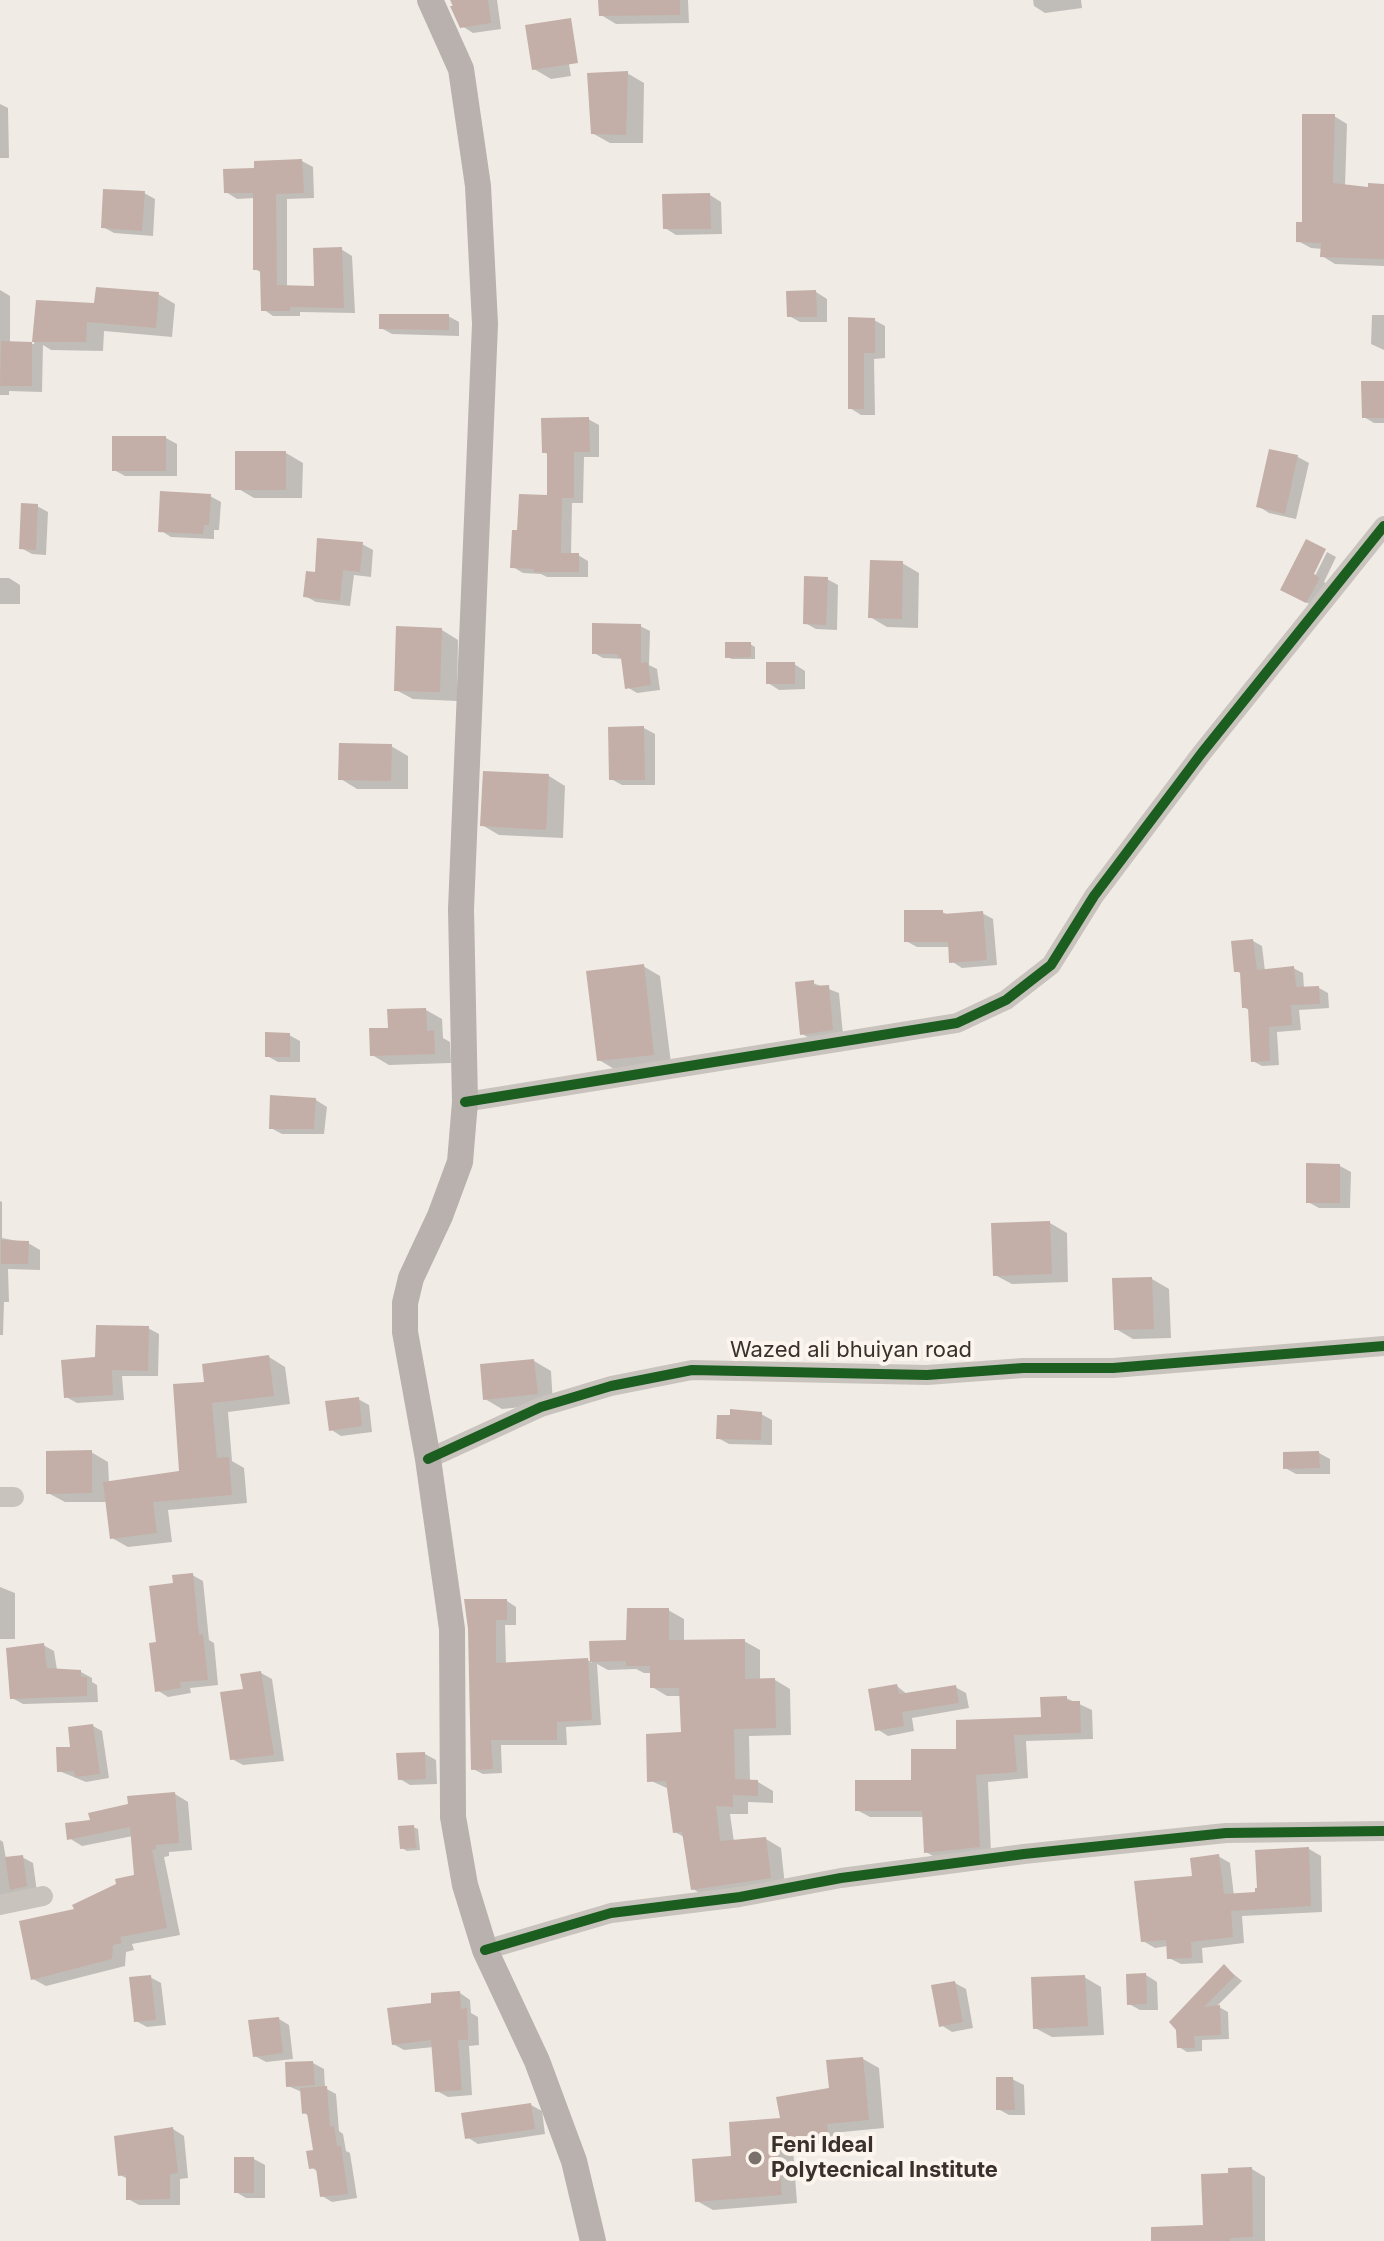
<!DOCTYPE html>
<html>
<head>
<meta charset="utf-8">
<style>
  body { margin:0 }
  canvas { display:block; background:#f0ebe5 }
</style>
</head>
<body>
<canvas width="1384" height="2241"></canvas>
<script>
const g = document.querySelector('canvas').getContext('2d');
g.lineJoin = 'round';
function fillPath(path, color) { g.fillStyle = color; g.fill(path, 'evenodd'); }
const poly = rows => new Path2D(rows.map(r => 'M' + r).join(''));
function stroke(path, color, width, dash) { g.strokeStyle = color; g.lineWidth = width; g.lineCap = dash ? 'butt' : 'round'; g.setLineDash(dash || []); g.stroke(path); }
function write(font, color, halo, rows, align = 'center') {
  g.font = font + ' Inter,sans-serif'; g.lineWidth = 8; g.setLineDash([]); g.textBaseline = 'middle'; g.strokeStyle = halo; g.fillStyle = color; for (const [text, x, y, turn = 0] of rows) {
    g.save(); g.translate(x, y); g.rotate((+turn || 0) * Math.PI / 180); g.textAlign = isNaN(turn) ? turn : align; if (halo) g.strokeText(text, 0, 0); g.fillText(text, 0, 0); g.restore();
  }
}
const shadow = poly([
  [450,0,497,0,501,29,473,33,462,26],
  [600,0,688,0,689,23,616,24,601,15],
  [1033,0,1081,0,1082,8,1045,13,1034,6],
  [564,34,571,76,551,79,534,69],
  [627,73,644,83,643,143,610,143,592,133],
  [0,104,8,108,9,158,0,158],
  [1334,116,1347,124,1345,187,1370,189,1384,186,1384,266,1335,264,1322,256,1323,249,1311,248,1298,241],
  [302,161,313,167,314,198,287,199,287,288,316,288,341,249,352,256,355,313,300,312,300,316,273,316,263,309,262,273,255,269,255,198,237,199,226,192,257,170],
  [144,193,155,199,153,236,114,233,103,227],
  [710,195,721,202,722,234,676,235,665,228],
  [0,290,10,296,10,343,34,344,38,303,96,305,158,294,175,304,172,337,104,331,103,351,51,350,43,345,42,392,9,391,9,395,0,395],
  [816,292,827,299,827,322,800,322,789,316],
  [1372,315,1384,315,1384,350,1371,344],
  [448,316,459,322,459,336,392,334,381,328],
  [850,320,874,320,885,326,885,358,874,359,875,415,861,415,850,408],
  [1384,383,1384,423,1374,423,1364,417],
  [588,419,599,425,599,457,584,457,583,503,572,503,571,555,578,555,588,561,588,577,547,577,541,574,523,573,513,567,519,532,549,498,549,455,544,452],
  [166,438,177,444,177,476,125,476,114,470],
  [1270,451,1298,457,1309,463,1296,519,1269,513,1258,506],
  [286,453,303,463,302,498,254,498,237,488],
  [210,496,221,502,219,530,214,530,214,539,171,537,160,530],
  [37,506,48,512,46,555,32,554,21,548],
  [362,544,373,550,371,577,354,575,350,606,316,602,305,596],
  [1327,552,1336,557,1324,582,1330,586,1317,608,1294,596,1307,582,1311,584],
  [902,563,919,573,918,628,887,627,870,617],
  [0,578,9,578,20,585,20,604,0,604],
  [827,579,838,585,837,630,816,629,805,623],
  [640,626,650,631,649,665,657,669,660,690,637,693,627,687,624,659,603,658,594,653],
  [442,630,458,640,457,701,413,699,396,690],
  [750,644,755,647,755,659,732,659,727,657],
  [794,664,805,671,805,689,779,690,768,683],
  [644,728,655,734,655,785,622,785,611,779],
  [391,746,408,756,408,789,357,789,341,779],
  [549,776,565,786,563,838,499,835,482,825],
  [942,912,949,915,982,913,993,919,997,965,962,968,951,961,950,947,917,947,906,941],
  [1253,941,1262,946,1265,971,1293,968,1303,973,1304,988,1319,988,1328,993,1329,1008,1299,1010,1301,1030,1277,1032,1279,1065,1262,1066,1253,1061,1250,1011,1244,1007,1242,974,1236,971],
  [643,966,660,976,671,1063,616,1070,599,1060],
  [813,983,839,993,843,1035,813,1040,802,1034],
  [426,1010,442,1019,443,1038,450,1042,451,1063,389,1065,372,1055,390,1030],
  [289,1035,300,1041,300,1062,278,1062,267,1056],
  [316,1100,327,1107,324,1134,282,1134,271,1128],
  [1340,1166,1351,1172,1350,1208,1319,1208,1308,1202],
  [0,1201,2,1202,2,1238,28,1243,40,1250,40,1270,8,1269,9,1302,4,1302,3,1335,0,1335],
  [1050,1223,1067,1233,1068,1282,1012,1284,995,1275],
  [1152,1279,1169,1289,1171,1338,1133,1339,1116,1329],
  [148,1328,159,1334,158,1376,122,1376,124,1400,77,1403,66,1397],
  [269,1357,285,1367,290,1404,228,1412,232,1461,244,1468,247,1503,168,1510,172,1542,128,1547,112,1538,107,1502,65,1502,48,1493,91,1452,108,1462,109,1483,181,1473,206,1384],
  [534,1361,551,1371,553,1404,502,1409,485,1399],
  [358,1399,369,1405,372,1432,341,1436,330,1429],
  [761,1414,772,1420,772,1445,729,1444,718,1438],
  [1319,1453,1330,1459,1330,1474,1296,1474,1285,1468],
  [192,1575,203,1581,209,1640,214,1643,218,1685,190,1688,191,1693,168,1697,157,1690,158,1644,175,1585],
  [0,1587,15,1593,15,1639,0,1639],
  [507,1601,516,1607,516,1625,505,1625,506,1665,588,1660,592,1663,591,1643,628,1641,668,1610,684,1619,684,1642,744,1641,760,1650,760,1681,775,1680,790,1689,791,1735,749,1736,750,1781,758,1782,773,1791,773,1803,748,1802,748,1814,730,1814,734,1842,766,1839,781,1848,785,1886,708,1898,693,1889,684,1837,675,1832,669,1789,649,1780,683,1734,681,1696,667,1696,652,1687,652,1673,644,1673,636,1669,608,1670,597,1664,601,1725,566,1727,567,1745,501,1745,502,1773,483,1774,473,1769,470,1629],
  [43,1645,54,1651,57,1670,81,1672,92,1678,92,1682,97,1685,98,1702,23,1704,12,1698],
  [261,1673,272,1679,284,1761,243,1765,232,1759,245,1690],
  [897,1686,908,1695,955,1687,966,1693,969,1708,912,1718,914,1731,888,1736,877,1729],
  [1066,1698,1092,1710,1093,1739,1026,1741,1028,1778,988,1782,991,1853,938,1859,926,1852,924,1817,870,1817,857,1810,913,1782,958,1751,1043,1718],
  [93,1726,102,1731,109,1778,86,1782,59,1771],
  [425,1754,436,1760,437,1784,410,1785,400,1779],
  [175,1794,188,1802,192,1850,169,1852,169,1856,164,1857,180,1935,132,1944,134,1950,126,1952,125,1966,46,1986,33,1979,76,1911,136,1877,133,1836,82,1846,69,1838,92,1822],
  [413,1827,418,1829,420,1850,407,1851,402,1848],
  [0,1840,3,1842,6,1859,22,1857,33,1863,37,1892,0,1908],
  [1309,1849,1321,1856,1322,1912,1242,1916,1244,1943,1202,1948,1203,1963,1181,1964,1169,1958,1168,1946,1155,1948,1143,1941,1195,1878,1218,1856,1230,1863,1234,1896,1257,1894],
  [1225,1967,1242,1981,1217,2006,1228,2012,1229,2039,1202,2040,1202,2051,1187,2052,1179,2047],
  [1146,1975,1157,1982,1158,2010,1140,2010,1129,2004],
  [150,1977,161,1983,166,2025,147,2027,136,2021],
  [1084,1977,1101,1987,1104,2035,1052,2037,1035,2028],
  [955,1983,966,1989,973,2028,952,2032,941,2025],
  [460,1993,470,2000,471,2013,478,2017,479,2045,469,2046,472,2095,448,2097,437,2091,434,2047,404,2050,393,2044,433,2005],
  [279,2019,289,2025,293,2059,266,2062,255,2056],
  [863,2059,879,2068,884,2128,842,2132,843,2140,793,2149,797,2203,713,2210,697,2201,733,2158,782,2120,831,2090],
  [313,2063,324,2069,325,2088,336,2094,339,2131,343,2134,346,2151,350,2153,357,2198,332,2202,322,2196,318,2172,311,2167,315,2152,309,2116,304,2113,302,2092,288,2086],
  [1012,2079,1024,2085,1025,2115,1009,2115,998,2109],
  [531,2105,542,2111,545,2134,478,2144,467,2137],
  [173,2129,184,2136,188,2178,180,2179,180,2205,139,2205,128,2199,128,2179,120,2175],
  [254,2159,265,2165,265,2198,246,2198,236,2192],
  [1252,2169,1265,2177,1265,2241,1182,2241,1205,2227,1230,2175]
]);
const building = poly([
  [451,0,488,0,491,23,460,28,450,6,453,6],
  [598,0,680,0,680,15,599,16],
  [571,18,578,63,532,70,525,25],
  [628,71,626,135,591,134,587,73],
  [1302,114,1335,114,1333,183,1368,187,1368,183,1384,184,1384,259,1320,257,1321,243,1296,242,1296,222,1302,222],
  [302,159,304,193,276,194,277,285,314,286,313,248,342,247,344,308,290,307,290,311,261,311,260,270,253,270,253,193,224,193,223,169,254,168,254,161],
  [103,189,145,191,142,231,101,228],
  [710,193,711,229,663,229,662,194],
  [96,287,159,292,156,328,87,322,86,342,32,342,36,300,94,303],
  [816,290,817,317,787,317,786,291],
  [379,314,449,314,449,330,379,329],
  [848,317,875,318,875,353,864,353,864,409,848,409],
  [1,341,32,342,32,386,0,386],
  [1361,381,1384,381,1384,418,1362,418],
  [589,417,590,452,574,452,574,498,562,498,561,553,579,553,579,572,534,572,534,569,510,568,512,530,517,530,519,494,547,495,547,453,542,453,541,418],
  [112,436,166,436,166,471,112,471],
  [1269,449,1298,455,1285,514,1256,507],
  [235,451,286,451,286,490,235,490],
  [160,491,211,494,209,525,204,525,203,534,158,532],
  [21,503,38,504,36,550,19,549],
  [317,538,363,542,360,572,343,570,340,601,303,597,306,571,315,572],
  [1306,539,1326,549,1314,574,1320,578,1306,603,1280,590],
  [870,560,903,561,902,619,868,618],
  [804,576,828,577,826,625,803,624],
  [592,623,641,624,641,663,648,662,651,685,625,689,621,658,618,657,618,654,592,654],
  [396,626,442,628,440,692,394,691],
  [725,642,751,642,751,657,725,658],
  [766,662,795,662,795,684,766,684],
  [644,726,645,780,609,780,608,727],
  [339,743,392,744,391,781,338,780],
  [483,771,549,774,546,830,480,826],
  [904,910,943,910,943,914,983,911,987,960,949,963,948,942,904,942],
  [1253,939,1257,970,1294,966,1296,987,1319,986,1320,1004,1291,1005,1292,1025,1269,1027,1270,1061,1251,1062,1248,1008,1242,1008,1240,972,1234,972,1231,941],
  [644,964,654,1055,597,1061,586,971],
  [814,980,814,986,829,985,833,1030,800,1035,795,982],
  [426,1008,427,1031,434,1030,435,1054,370,1056,369,1028,388,1028,387,1009],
  [265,1032,290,1033,290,1057,265,1057],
  [270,1095,316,1098,314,1129,269,1129],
  [1306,1163,1340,1164,1340,1203,1306,1203],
  [1050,1221,1052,1274,993,1276,991,1223],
  [1,1240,29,1241,28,1264,1,1264],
  [1152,1277,1154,1329,1114,1330,1112,1278],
  [96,1325,149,1326,148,1371,112,1370,113,1395,64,1398,61,1360,95,1357],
  [269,1355,274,1396,212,1403,217,1458,229,1457,232,1495,153,1502,157,1533,110,1539,103,1482,179,1471,173,1384,204,1382,202,1364],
  [534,1359,538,1394,483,1400,480,1364],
  [359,1397,362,1426,329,1431,325,1401],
  [730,1409,762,1412,761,1440,716,1439,717,1415,730,1415],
  [92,1450,92,1493,46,1494,46,1451],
  [1319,1451,1320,1468,1283,1469,1283,1452],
  [193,1573,199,1635,203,1634,208,1680,180,1682,181,1688,155,1692,149,1643,156,1642,149,1586,173,1583,172,1575],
  [464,1599,507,1599,507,1620,496,1620,496,1663,588,1658,592,1720,557,1722,557,1740,491,1740,493,1769,471,1770,468,1629],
  [627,1608,669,1608,669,1640,745,1639,745,1679,775,1678,776,1728,734,1729,735,1779,758,1780,758,1796,733,1795,733,1807,716,1806,720,1841,766,1837,771,1878,691,1890,682,1832,673,1833,666,1781,647,1782,646,1734,681,1732,679,1688,650,1688,650,1666,626,1666,626,1661,590,1662,589,1641,626,1640],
  [44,1643,47,1668,81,1670,81,1677,87,1677,87,1696,10,1699,6,1648],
  [261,1671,274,1755,230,1760,220,1692,243,1689,240,1674],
  [897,1684,899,1694,956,1685,959,1703,902,1712,904,1726,875,1731,868,1689],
  [1067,1696,1067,1701,1080,1701,1081,1733,1014,1735,1017,1772,976,1775,980,1847,924,1853,922,1811,855,1811,855,1780,911,1780,911,1749,956,1749,956,1720,1041,1717,1040,1697],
  [93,1724,100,1774,75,1777,74,1771,57,1772,56,1747,70,1747,68,1727],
  [425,1752,426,1779,398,1780,396,1753],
  [175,1792,179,1843,156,1845,156,1849,152,1850,167,1928,120,1937,122,1943,113,1945,112,1959,31,1980,19,1921,74,1909,72,1905,116,1884,115,1879,134,1875,130,1827,67,1840,65,1823,90,1820,88,1813,128,1804,127,1796],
  [414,1825,416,1848,400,1849,398,1826],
  [1309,1847,1311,1906,1231,1911,1233,1937,1191,1942,1192,1958,1167,1959,1166,1940,1141,1942,1134,1881,1192,1876,1190,1858,1219,1854,1224,1894,1255,1892,1255,1888,1257,1888,1255,1850],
  [23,1855,27,1886,10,1890,5,1857],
  [1224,1964,1235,1976,1204,2007,1220,2005,1221,2035,1194,2036,1195,2048,1177,2048,1176,2030,1169,2022],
  [1146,1973,1147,2004,1127,2005,1126,1974],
  [151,1975,156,2020,134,2022,129,1977],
  [1085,1975,1088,2026,1033,2029,1031,1977],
  [955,1981,963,2022,939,2027,931,1985],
  [460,1991,461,2009,467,2008,468,2040,458,2040,462,2090,435,2092,431,2040,392,2045,387,2008,431,2003,431,1993],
  [279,2017,283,2053,253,2057,248,2020],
  [863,2057,869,2120,827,2124,828,2132,778,2141,782,2195,695,2202,692,2159,731,2156,729,2122,780,2118,776,2097,829,2088,826,2060],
  [313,2061,315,2085,286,2087,285,2062],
  [996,2077,1013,2077,1015,2110,996,2110],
  [327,2086,330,2127,334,2126,337,2146,341,2146,348,2194,320,2197,316,2168,309,2169,306,2151,313,2150,307,2113,302,2114,300,2088],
  [531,2103,535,2129,465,2139,461,2113],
  [173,2127,178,2173,170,2174,170,2199,126,2200,126,2175,118,2176,114,2136],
  [234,2157,254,2157,254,2193,234,2193],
  [1252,2167,1253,2237,1230,2238,1230,2241,1151,2241,1151,2227,1203,2225,1201,2174,1228,2173,1228,2168]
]);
const minor = poly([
  [465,1102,957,1023,1006,1000,1051,965,1094,896,1201,754,1384,526],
  [428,1459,541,1407,611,1386,692,1370,927,1375,1023,1368,1113,1368,1384,1346],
  [0,1497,14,1497],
  [0,1905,43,1896],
  [485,1950,611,1913,740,1897,841,1878,1024,1854,1226,1833,1384,1831]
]);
const major = poly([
  [430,0,461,69,478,186,485,324,461,909,465,1102,460,1162,440,1216,411,1278,405,1303,405,1332,428,1459,452,1629,453,1817,465,1885,485,1950,537,2061,574,2161,593,2241]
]);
const cycleway = poly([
  [465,1102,957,1023,1006,1000,1051,965,1094,896,1201,754,1384,526],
  [428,1459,541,1407,611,1386,692,1370,927,1375,1023,1368,1113,1368,1384,1346],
  [485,1950,611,1913,740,1897,841,1878,1024,1854,1226,1833,1384,1831]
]);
const markers = [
  [755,2158,8,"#7a716c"]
];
const streetNames = [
  ["Wazed ali bhuiyan road",851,1350]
];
const poiNames = [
  ["Feni Ideal",771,2145],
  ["Polytecnical Institute",771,2170]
];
fillPath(shadow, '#0003');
fillPath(building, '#c3afa7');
stroke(minor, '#c9c3be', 20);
stroke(major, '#b8b1ad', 26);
stroke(cycleway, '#1b5e20', 10);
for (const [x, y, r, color] of markers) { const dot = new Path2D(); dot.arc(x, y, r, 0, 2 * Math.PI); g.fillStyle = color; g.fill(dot); stroke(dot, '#fbf5ee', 3); }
write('22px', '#3b302b', '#fbf5ee', streetNames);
write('bold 22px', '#3b302b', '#fbf5ee', poiNames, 'left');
</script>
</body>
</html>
